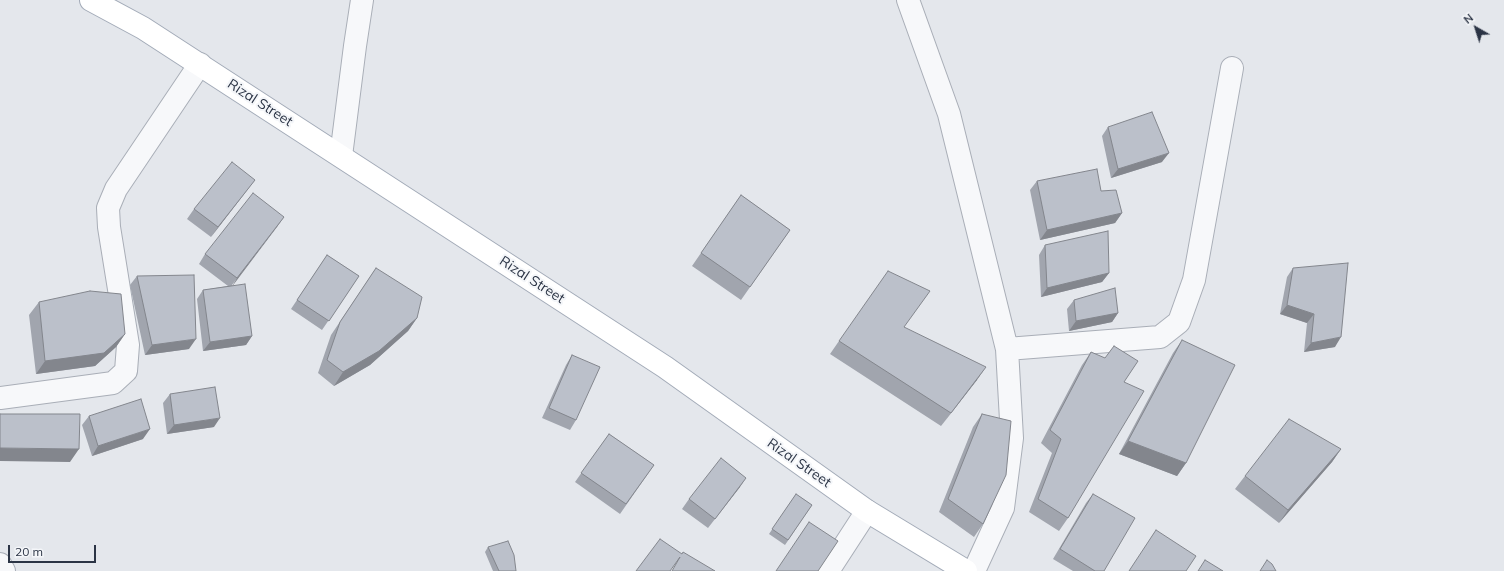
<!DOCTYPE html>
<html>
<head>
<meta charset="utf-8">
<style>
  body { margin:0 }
  #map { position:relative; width:1504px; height:571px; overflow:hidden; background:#e4e7ec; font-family:Mulish,sans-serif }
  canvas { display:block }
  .north { position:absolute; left:1456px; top:8px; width:40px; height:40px; -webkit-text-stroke:3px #f4f6f9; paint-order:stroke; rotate:321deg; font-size:11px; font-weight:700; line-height:16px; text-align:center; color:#2b3445 }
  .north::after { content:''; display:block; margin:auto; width:14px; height:18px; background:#2b3445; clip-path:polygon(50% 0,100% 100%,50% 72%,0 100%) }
  .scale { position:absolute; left:8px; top:545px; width:88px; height:18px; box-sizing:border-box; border:2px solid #2b3445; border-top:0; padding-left:5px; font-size:12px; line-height:14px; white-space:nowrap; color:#2b3445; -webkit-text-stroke:3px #f4f6f9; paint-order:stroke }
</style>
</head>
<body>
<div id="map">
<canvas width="1504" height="571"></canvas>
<div class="north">N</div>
<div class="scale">20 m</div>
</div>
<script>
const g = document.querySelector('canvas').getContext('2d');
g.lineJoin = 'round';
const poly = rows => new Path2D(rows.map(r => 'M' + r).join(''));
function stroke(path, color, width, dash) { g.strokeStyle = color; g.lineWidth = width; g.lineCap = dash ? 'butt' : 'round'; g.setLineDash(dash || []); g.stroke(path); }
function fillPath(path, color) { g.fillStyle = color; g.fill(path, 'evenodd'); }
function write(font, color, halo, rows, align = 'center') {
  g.font = font + ' Mulish,sans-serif'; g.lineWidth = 4; g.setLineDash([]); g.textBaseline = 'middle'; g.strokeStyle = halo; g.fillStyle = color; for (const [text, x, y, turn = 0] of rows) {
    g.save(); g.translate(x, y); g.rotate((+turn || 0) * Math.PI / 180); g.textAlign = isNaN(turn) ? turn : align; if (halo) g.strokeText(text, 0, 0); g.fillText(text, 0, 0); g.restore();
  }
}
const minor = poly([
  [908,0,949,114,1007,349,1012,438,1003,508,974,571],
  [341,156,355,46,362,0],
  [1007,349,1160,337,1179,322,1194,280,1232,68],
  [0,398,113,383,126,371,128,345,109,227,108,208,116,189,200,64],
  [0,564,4,571],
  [828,571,867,511]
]);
const primary = poly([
  [91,0,143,28,665,367,867,511,966,571]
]);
const wall = poly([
  [1108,127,1162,162,1111,178,1102,136],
  [255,180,248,189,211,237,187,219,194,209],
  [1037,181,1101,191,1122,213,1115,223,1040,240,1030,190],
  [741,195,790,230,741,300,692,266],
  [284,217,232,285,252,336,246,345,203,351,197,299,203,290,228,286,199,264,205,254],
  [1045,245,1109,273,1102,282,1041,297,1039,255],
  [327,255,359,276,322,330,291,309],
  [376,268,417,318,408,331,370,365,334,386,318,373,331,335],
  [1293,268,1335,347,1304,352,1307,323,1280,314,1287,277],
  [137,276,189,349,145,355,130,285],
  [1074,300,1118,313,1112,322,1069,331,1067,309],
  [39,302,125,334,116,347,95,366,36,374,29,315],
  [904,327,977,380,941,426,830,354,839,341],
  [1182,340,1186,463,1177,476,1119,454,1173,353],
  [1091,352,1124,382,1068,518,1059,531,1029,512,1052,453,1041,443,1082,365],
  [572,355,576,420,570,430,542,418,566,365],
  [170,394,214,427,167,434,163,403],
  [982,414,983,524,974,537,939,512,973,427],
  [89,416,143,439,92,456,82,425],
  [609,434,654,465,620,514,575,482],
  [1341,449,1332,462,1279,523,1235,489,1245,476],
  [740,487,708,528,682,509,689,499],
  [796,494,812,505,785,545,769,534],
  [1093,494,1104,571,1073,571,1053,559,1086,503],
  [488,547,516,571,493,571,485,552]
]);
const shadedWall = poly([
  [1169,153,1162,162,1111,178,1118,169],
  [255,180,248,189,211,237,218,227],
  [1122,213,1115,223,1040,240,1047,230],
  [284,217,277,227,231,288,237,278],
  [1109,273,1102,282,1041,297,1047,288],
  [1287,305,1314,314,1307,323,1280,314],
  [1118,313,1112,322,1069,331,1076,321],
  [417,318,408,331,370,365,334,386,343,372],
  [125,334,116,347,95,366,36,374,45,361],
  [252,336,246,345,203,351,210,342],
  [1341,337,1335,347,1304,352,1311,343],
  [196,339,189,349,145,355,152,345],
  [986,367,977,380,941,426,951,413],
  [220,418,214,427,167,434,174,425],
  [150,429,143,439,92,456,98,446],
  [1128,441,1186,463,1177,476,1119,454],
  [0,448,79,449,70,462,0,461],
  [1341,449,1332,462,1279,523,1288,510],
  [746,478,740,487,708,528,715,519]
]);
const building = poly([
  [1152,112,1169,153,1118,169,1108,127,1152,112],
  [232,162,255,180,218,227,194,209,232,162],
  [1097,169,1101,191,1116,190,1122,213,1047,230,1037,181,1097,169],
  [253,193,284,217,237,278,205,254,253,193],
  [741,195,790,230,750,287,701,253,741,195],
  [1108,231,1109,273,1047,288,1045,245,1108,231],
  [327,255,359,276,329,321,297,300,327,255],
  [1348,263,1341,337,1311,343,1314,314,1287,305,1293,268,1348,263],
  [376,268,422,297,417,318,379,351,343,372,327,360,340,322,376,268],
  [888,271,930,291,904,327,986,367,951,413,839,341,888,271],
  [194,275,196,339,152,345,137,276,194,275],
  [245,284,252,336,210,342,203,290,245,284],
  [1115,288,1118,313,1076,321,1074,300,1115,288],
  [90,291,121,294,125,334,104,353,45,361,39,302,90,291],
  [1182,340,1235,365,1186,463,1128,441,1182,340],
  [1114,346,1138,361,1124,382,1144,391,1068,518,1038,499,1061,439,1050,430,1091,352,1105,358,1114,346],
  [572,355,600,367,576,420,549,408,572,355],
  [215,387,220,418,174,425,170,394,215,387],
  [141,399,150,429,98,446,89,416,141,399],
  [0,414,80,414,79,449,0,448,0,414],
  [982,414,1011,421,1006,475,983,524,948,499,982,414],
  [1289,419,1341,449,1288,510,1245,476,1289,419],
  [609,434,654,465,626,504,581,473,609,434],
  [721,458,746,478,715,519,689,499,721,458],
  [796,494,812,505,788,540,772,529,796,494],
  [1093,494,1135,518,1104,571,1095,571,1060,549,1093,494],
  [809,522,838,541,818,571,776,571,809,522],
  [1156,530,1196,556,1186,571,1129,571,1156,530],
  [660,539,682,554,683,552,715,571,672,571,680,557,670,571,636,571,660,539],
  [508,541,514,555,516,571,499,571,488,547,508,541],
  [1205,560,1223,571,1198,571,1205,560],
  [1267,560,1272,564,1276,571,1260,571,1267,560]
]);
const streetNames = [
  ["Rizal Street",260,103,33],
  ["Rizal Street",532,280,33],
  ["Rizal Street",799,463,35]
];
stroke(minor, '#a9aeb7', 24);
stroke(primary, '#a3abb8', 24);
stroke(minor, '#f7f8fa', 22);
stroke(primary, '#fff', 22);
fillPath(wall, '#a1a5ae');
fillPath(shadedWall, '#83868d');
fillPath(building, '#bbc0ca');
stroke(building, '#83868d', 1);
write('14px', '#2b3445', '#f4f6f9', streetNames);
</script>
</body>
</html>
